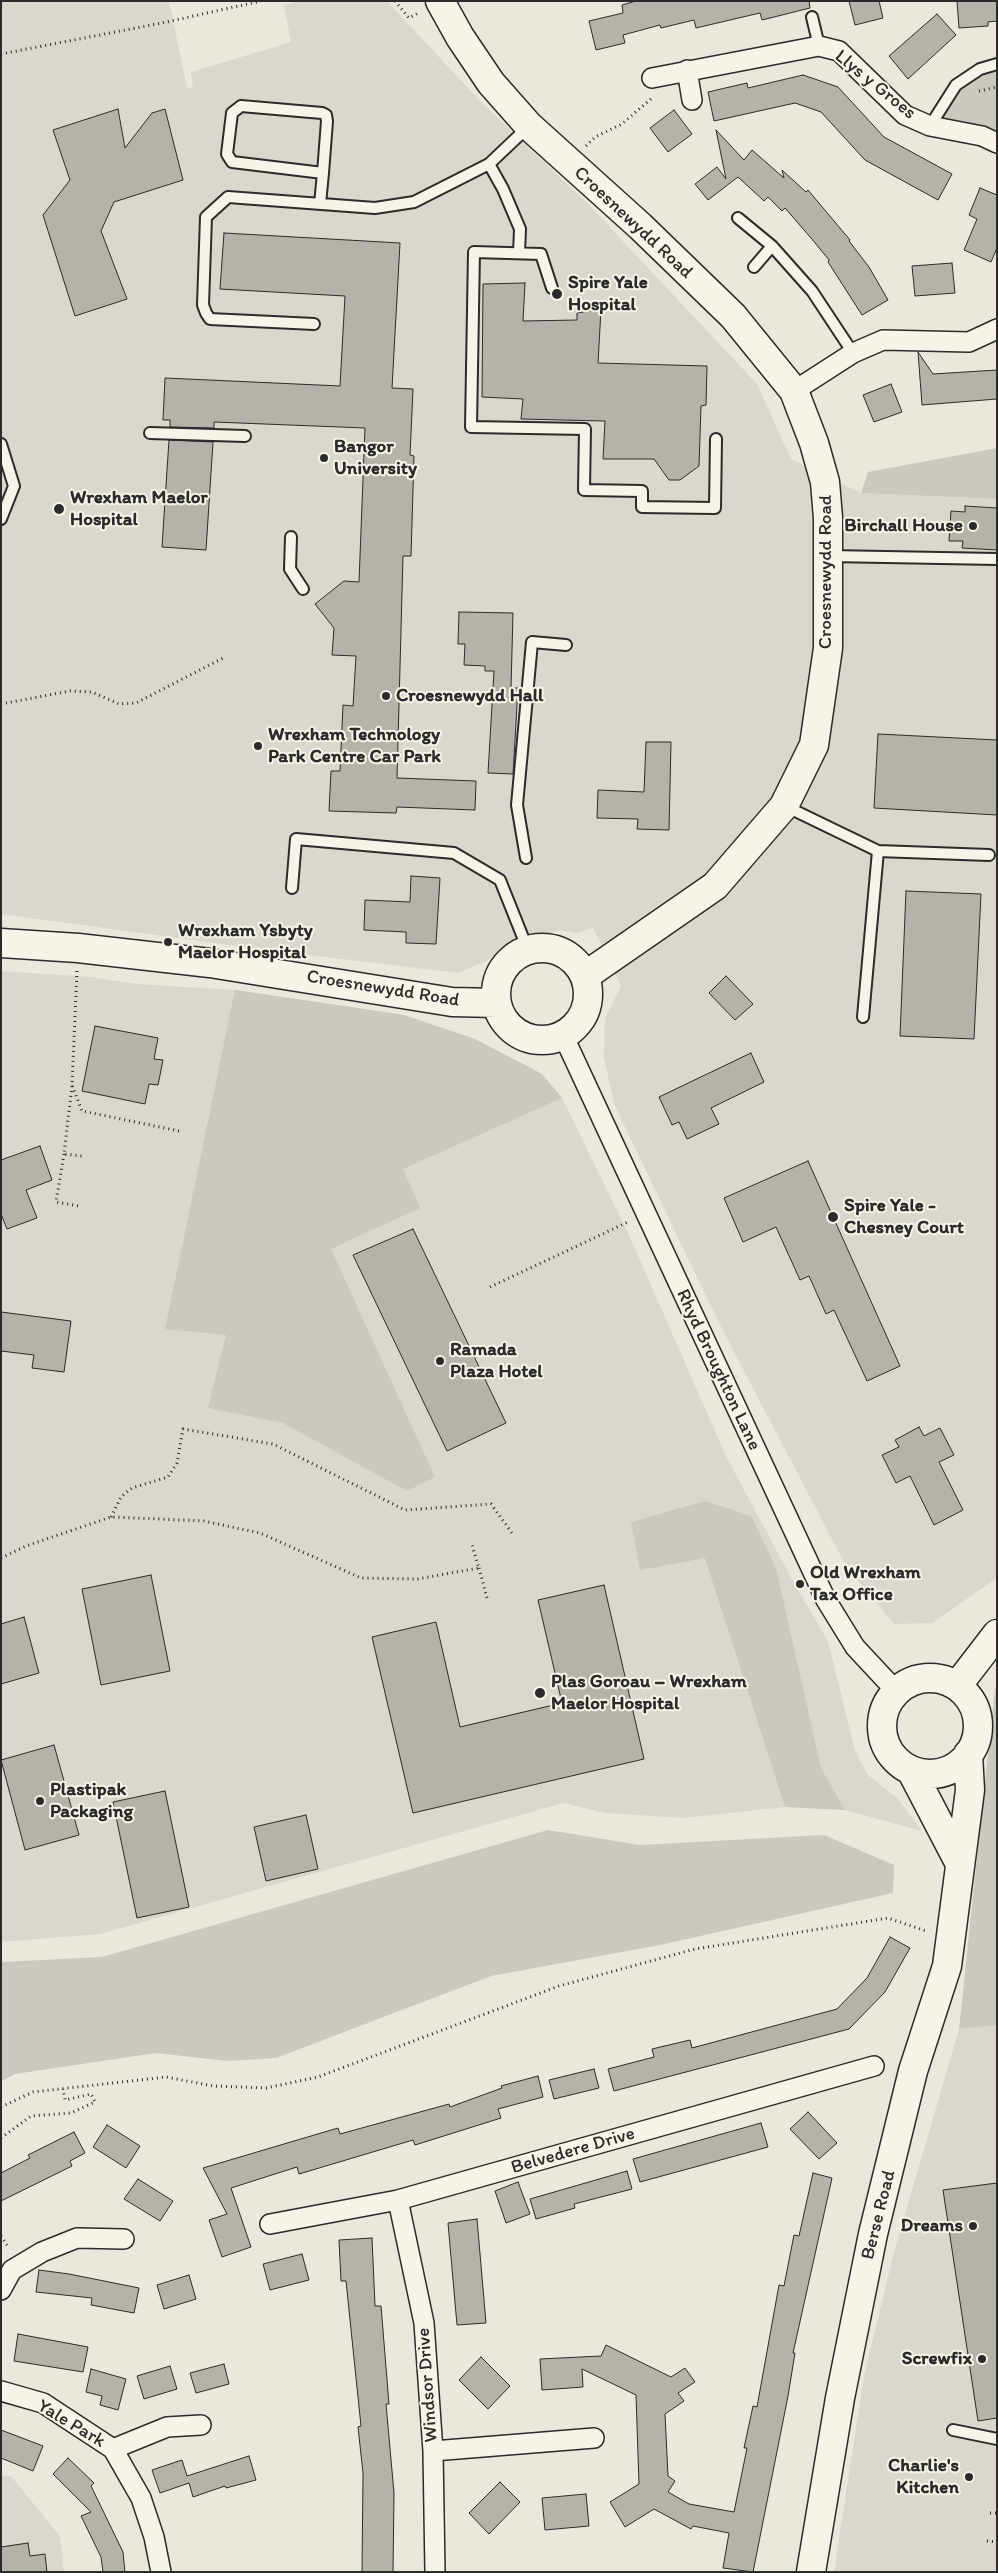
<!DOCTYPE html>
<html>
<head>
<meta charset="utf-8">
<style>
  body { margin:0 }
  #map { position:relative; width:998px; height:2573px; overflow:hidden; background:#ebe7dd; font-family:Itim,sans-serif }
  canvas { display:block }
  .frame { position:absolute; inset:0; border:2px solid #2b2b2b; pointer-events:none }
</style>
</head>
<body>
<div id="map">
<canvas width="998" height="2573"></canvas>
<div class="frame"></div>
</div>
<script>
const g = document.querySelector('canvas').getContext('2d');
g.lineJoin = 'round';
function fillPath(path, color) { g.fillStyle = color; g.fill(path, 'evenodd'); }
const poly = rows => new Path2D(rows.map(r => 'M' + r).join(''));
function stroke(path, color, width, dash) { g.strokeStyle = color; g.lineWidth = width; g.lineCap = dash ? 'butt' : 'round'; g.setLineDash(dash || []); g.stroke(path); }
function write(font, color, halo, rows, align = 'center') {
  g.font = font + ' Itim,sans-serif'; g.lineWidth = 4; g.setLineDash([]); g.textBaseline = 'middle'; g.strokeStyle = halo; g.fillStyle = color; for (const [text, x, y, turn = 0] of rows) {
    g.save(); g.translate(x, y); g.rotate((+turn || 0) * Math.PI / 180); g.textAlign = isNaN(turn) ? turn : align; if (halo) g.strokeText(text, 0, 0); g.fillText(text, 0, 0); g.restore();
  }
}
const built = poly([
  [1,1,169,1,187,88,193,87,191,72,291,42,284,5,300,1,387,1,480,101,588,204,757,384,791,459,861,493,997,499,997,1578,932,1623,894,1624,846,1566,721,1327,614,1104,604,1058,605,1019,621,986,593,928,577,933,559,930,458,973,251,948,1,914],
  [1,971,90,977,137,984,235,990,404,1015,475,1039,542,1074,562,1098,628,1233,726,1456,794,1583,828,1641,855,1751,868,1775,897,1798,922,1831,845,1810,785,1807,685,1818,605,1813,563,1803,100,1934,1,1942],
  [997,2025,997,2572,834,2572,864,2376,894,2252,959,2029],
  [1,2476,11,2476,60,2536,64,2572,1,2572]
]);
const green = poly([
  [997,71,997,136,937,121,960,88,983,74],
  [997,448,997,499,861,493,868,472],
  [235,990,404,1015,475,1039,542,1074,562,1098,403,1169,420,1208,331,1249,435,1477,407,1491,283,1423,208,1408,226,1335,165,1329],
  [705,1501,751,1516,776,1568,821,1768,845,1810,785,1807,705,1558,640,1570,631,1522],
  [997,1685,997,2025,959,2029,995,1688],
  [548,1830,640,1845,824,1835,894,1865,893,1893,660,1945,491,1976,276,2058,227,2061,156,2053,15,2074,1,2081,1,1962,102,1957]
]);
const building = poly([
  [636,1,809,1,810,8,762,20,760,13,696,28,694,20,661,28,660,25,623,35,625,43,596,50,589,21,623,13,622,5,636,1],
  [849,1,879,1,883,18,855,25,849,1],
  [957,1,997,1,997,21,988,22,988,26,959,28,957,1],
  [937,14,956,35,908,79,889,56,937,14],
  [803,75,838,87,884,137,952,174,938,200,865,160,821,112,795,103,714,121,708,92,747,83,748,88,803,75],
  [118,109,125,148,152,113,165,109,183,180,114,202,101,231,127,299,75,316,43,215,70,180,53,130,118,109],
  [674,110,692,134,668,152,650,128,674,110],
  [716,130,744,160,752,150,784,178,782,170,806,192,808,190,850,240,849,241,869,267,888,300,862,315,828,262,829,260,811,238,785,208,782,211,768,197,764,201,738,177,708,200,695,184,717,167,726,179,716,130],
  [980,188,997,195,997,248,991,262,964,250,977,219,969,215,980,188],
  [224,233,400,243,392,388,413,389,410,455,414,456,411,556,403,556,397,778,476,781,475,810,397,807,396,813,329,811,331,771,340,771,343,705,353,706,356,656,332,655,334,628,315,604,344,581,359,582,365,428,214,422,214,428,170,427,170,420,163,420,165,378,340,386,345,296,220,289,224,233],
  [952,263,955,293,915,296,912,266,952,263],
  [525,283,523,321,577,320,577,313,601,309,598,363,707,366,706,405,701,406,699,466,680,480,669,480,654,459,603,459,605,421,521,419,523,399,482,397,483,284,525,283],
  [918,352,933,374,997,370,997,399,922,405,918,352],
  [891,384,902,412,874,422,863,395,891,384],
  [169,440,213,442,206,550,162,547,169,440],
  [965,506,997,508,997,550,962,548,963,541,949,541,951,511,965,512,965,506],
  [459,612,513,613,511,688,518,688,513,774,488,773,494,671,485,671,485,666,464,665,465,644,458,644,459,612],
  [878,734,997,740,997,815,874,808,878,734],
  [646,742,671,742,669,830,637,829,638,819,597,818,598,790,644,792,646,742],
  [411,876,440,878,436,944,406,943,406,932,364,930,365,900,410,902,411,876],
  [906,891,981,894,974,1039,900,1036,906,891],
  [726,976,753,1004,735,1020,709,993,726,976],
  [95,1026,158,1038,154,1059,163,1060,158,1085,149,1084,145,1104,82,1091,95,1026],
  [751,1053,764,1082,711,1108,719,1124,687,1139,679,1122,672,1125,659,1097,751,1053],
  [40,1146,52,1180,26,1190,37,1218,7,1229,1,1214,1,1160,40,1146],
  [808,1161,900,1366,867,1381,834,1310,826,1314,809,1276,800,1280,776,1227,743,1242,724,1198,808,1161],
  [413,1229,506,1423,447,1451,353,1255,413,1229],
  [1,1312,71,1321,64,1372,32,1368,34,1355,1,1351,1,1312],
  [919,1427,924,1436,940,1428,954,1455,939,1462,963,1510,934,1525,910,1476,896,1483,882,1455,899,1447,895,1440,919,1427],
  [151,1575,170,1671,101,1685,82,1589,151,1575],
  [604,1585,644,1759,413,1813,372,1637,436,1622,460,1727,562,1703,538,1600,604,1585],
  [24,1617,39,1673,1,1684,1,1624,24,1617],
  [54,1745,79,1835,25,1850,1,1760,54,1745],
  [165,1791,189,1907,137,1918,113,1802,165,1791],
  [306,1815,318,1869,266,1881,254,1827,306,1815],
  [890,1937,910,1948,885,1992,849,2029,614,2091,608,2069,654,2057,652,2049,690,2040,692,2048,837,2009,867,1978,890,1937],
  [594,2069,599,2088,554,2099,549,2080,594,2069],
  [538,2076,543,2097,498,2109,501,2118,415,2145,413,2140,299,2174,297,2167,231,2188,251,2247,222,2257,209,2220,227,2214,203,2168,338,2128,340,2134,449,2104,450,2107,502,2088,501,2086,538,2076],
  [808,2112,837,2143,819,2159,790,2129,808,2112],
  [761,2123,768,2147,640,2182,633,2159,761,2123],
  [107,2125,140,2146,126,2168,93,2147,107,2125],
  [74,2132,85,2153,70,2161,72,2166,1,2201,1,2173,30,2158,28,2155,74,2132],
  [627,2171,632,2189,574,2204,575,2208,536,2219,530,2199,627,2171],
  [813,2173,832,2178,793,2353,795,2353,788,2396,753,2572,723,2568,729,2533,693,2526,691,2529,654,2509,625,2527,610,2502,639,2484,636,2395,582,2369,583,2387,542,2390,540,2359,601,2356,606,2345,671,2377,685,2368,695,2382,678,2393,684,2401,665,2414,668,2476,675,2481,668,2492,689,2504,734,2512,747,2448,744,2448,753,2406,757,2407,779,2285,784,2286,794,2235,799,2236,813,2173],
  [138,2179,173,2201,160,2221,124,2199,138,2179],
  [518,2182,530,2214,506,2223,495,2191,518,2182],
  [997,2183,997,2418,978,2421,943,2190,997,2183],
  [477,2219,486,2323,457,2325,448,2223,477,2219],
  [372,2238,375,2306,381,2306,389,2404,386,2404,394,2493,393,2572,362,2572,363,2473,358,2427,361,2426,346,2281,341,2281,339,2240,372,2238],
  [302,2254,309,2280,270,2290,263,2264,302,2254],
  [39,2270,69,2274,139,2288,134,2313,91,2305,92,2298,36,2292,39,2270],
  [189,2275,196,2299,164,2309,157,2285,189,2275],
  [18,2334,88,2347,83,2372,14,2361,18,2334],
  [481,2357,510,2386,488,2409,459,2380,481,2357],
  [224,2364,229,2384,196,2393,190,2373,224,2364],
  [170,2366,177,2389,144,2399,137,2376,170,2366],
  [91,2369,126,2379,118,2410,100,2405,102,2396,86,2392,91,2369],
  [1,2430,43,2446,33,2471,1,2458,1,2430],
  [249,2456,256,2480,226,2488,225,2486,193,2497,189,2483,160,2493,152,2470,182,2460,187,2476,249,2456],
  [68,2458,94,2483,91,2486,123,2552,125,2572,103,2572,101,2557,81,2516,91,2512,53,2474,68,2458],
  [500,2482,520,2502,489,2534,469,2513,500,2482],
  [586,2494,589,2526,545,2530,542,2498,586,2494],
  [28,2543,30,2556,45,2554,47,2572,1,2572,1,2547,28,2543]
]);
const path = poly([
  [395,1,409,18,420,12],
  [1,54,162,23,261,1],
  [979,91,997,87],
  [586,146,595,137,622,124,653,97],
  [1,704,70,691,92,692,119,704,136,703,225,657],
  [77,971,72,1085,82,1111,179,1131],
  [72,1086,64,1154,82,1156],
  [64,1154,56,1202,79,1206],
  [490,1287,628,1222],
  [111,1517,121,1497,132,1488,168,1477,177,1463,183,1429,273,1444,405,1510,491,1504,512,1533],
  [1,1558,26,1546,111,1517,204,1521,260,1533,361,1578,417,1579,479,1568,472,1545],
  [479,1568,487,1598],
  [1,2107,33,2092,166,2077,213,2086,266,2088,318,2077,559,1986,695,1949,888,1918,926,1931],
  [1,2138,31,2116,71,2113,95,2102,91,2094,65,2100,63,2089],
  [1,2236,9,2248],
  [990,2513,997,2513],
  [987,2541,997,2542]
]);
const lane = poly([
  [812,17,819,46],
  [930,126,956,85,980,69,997,64],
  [489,164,503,189,520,229,519,253],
  [320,204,323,173,327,121,326,115,322,113,241,106,232,113,227,154,232,162,323,173],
  [738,218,772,246,812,291,853,353],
  [754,267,772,246],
  [552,288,541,254,474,252,471,427,585,429,584,490,642,491,642,507,715,508,716,439],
  [314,324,210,319,206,313,203,305,206,217,228,197,375,208,414,202,489,164,528,127],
  [150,433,245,436],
  [1,444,14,486,1,519],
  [291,537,290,569,303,589],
  [829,556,997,559],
  [785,806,878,851,989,855],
  [526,858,517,805,532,642,566,645],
  [292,888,296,839,454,853,500,880,528,950],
  [863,1017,878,851],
  [953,2430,997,2439]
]);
const street = poly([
  [687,70,692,100],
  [652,78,819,46,839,51,905,115,930,126,982,136,997,143],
  [794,391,853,353,883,340,969,342,997,329],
  [563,1035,826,1600,855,1647,896,1691],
  [398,2200,424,2323,433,2451,435,2572],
  [270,2224,398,2200,874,2066],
  [1,2290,12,2270,42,2252,77,2238,124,2239],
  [1,2391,43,2403,113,2449,141,2498,154,2537,161,2572],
  [113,2449,167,2427,201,2425],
  [433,2451,594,2438]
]);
const secondary = poly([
  [440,1,460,37,491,83,529,126,640,226,733,316,794,391,814,443,825,482,828,518,828,648,814,745,784,806,715,886,585,976],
  [1,943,78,948,210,963,452,1002,497,1003],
  '496 994a46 46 0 1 1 92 0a46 46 0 1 1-92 0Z',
  '882 1726a48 48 0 1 1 96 0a48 48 0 1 1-96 0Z',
  [957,1686,997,1634],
  [911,1770,959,1862],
  [811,2572,840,2398,873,2234,913,2071,947,1966,970,1790,968,1754]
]);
const markers = [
  [557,294,6,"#2b2b2b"],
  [324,458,5,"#2b2b2b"],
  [59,509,6,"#2b2b2b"],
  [973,526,5,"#2b2b2b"],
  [386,696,5,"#2b2b2b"],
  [258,746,5,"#2b2b2b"],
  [168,942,5,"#2b2b2b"],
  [833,1217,6,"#2b2b2b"],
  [440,1361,5,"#2b2b2b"],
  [800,1584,5,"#2b2b2b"],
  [540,1693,6,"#2b2b2b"],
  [40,1801,5,"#2b2b2b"],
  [973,2226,5,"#2b2b2b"],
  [982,2359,5,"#2b2b2b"],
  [969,2477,5,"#2b2b2b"]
];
const streetNames = [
  ["Llys y Groes",875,85,39],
  ["Croesnewydd Road",633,223,43],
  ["Croesnewydd Road",826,572,-90],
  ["Croesnewydd Road",383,989,9],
  ["Rhyd Broughton Lane",718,1370,65],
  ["Belvedere Drive",573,2151,-16],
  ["Berse Road",879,2215,-76],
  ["Windsor Drive",428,2385,-94],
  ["Yale Park",71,2424,31]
];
const poiNames = [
  ["Spire Yale",568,283],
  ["Hospital",568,305],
  ["Bangor",334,447],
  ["University",334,469],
  ["Wrexham Maelor",70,498],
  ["Hospital",70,520],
  ["Birchall House",963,526,"right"],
  ["Croesnewydd Hall",396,696],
  ["Wrexham Technology",268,735],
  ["Park Centre Car Park",268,757],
  ["Wrexham Ysbyty",178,931],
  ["Maelor Hospital",178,953],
  ["Spire Yale -",844,1206],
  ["Chesney Court",844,1228],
  ["Ramada",450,1350],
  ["Plaza Hotel",450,1372],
  ["Old Wrexham",810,1573],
  ["Tax Office",810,1595],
  ["Plas Goroau – Wrexham",551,1682],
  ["Maelor Hospital",551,1704],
  ["Plastipak",50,1790],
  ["Packaging",50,1812],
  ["Dreams",963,2226,"right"],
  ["Screwfix",972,2359,"right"],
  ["Charlie's",959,2466,"right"],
  ["Kitchen",959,2488,"right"]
];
fillPath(built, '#dbd7ce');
fillPath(green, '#cbc8bf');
fillPath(building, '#b5b2ab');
stroke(building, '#2b2b2b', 1);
stroke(lane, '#2b2b2b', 14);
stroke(street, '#2b2b2b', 22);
stroke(secondary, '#2b2b2b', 31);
stroke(path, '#2b2b2b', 3, [1, 4]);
stroke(lane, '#f7f3e8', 10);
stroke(street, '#f7f3e8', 19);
stroke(secondary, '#f7f3e8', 28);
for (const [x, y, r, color] of markers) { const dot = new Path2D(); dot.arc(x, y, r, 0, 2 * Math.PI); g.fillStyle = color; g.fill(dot); stroke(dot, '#f7f3e8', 2); }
write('19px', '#2b2b2b', '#f7f3e8', streetNames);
write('bold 19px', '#2b2b2b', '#f7f3e8', poiNames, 'left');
</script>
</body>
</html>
